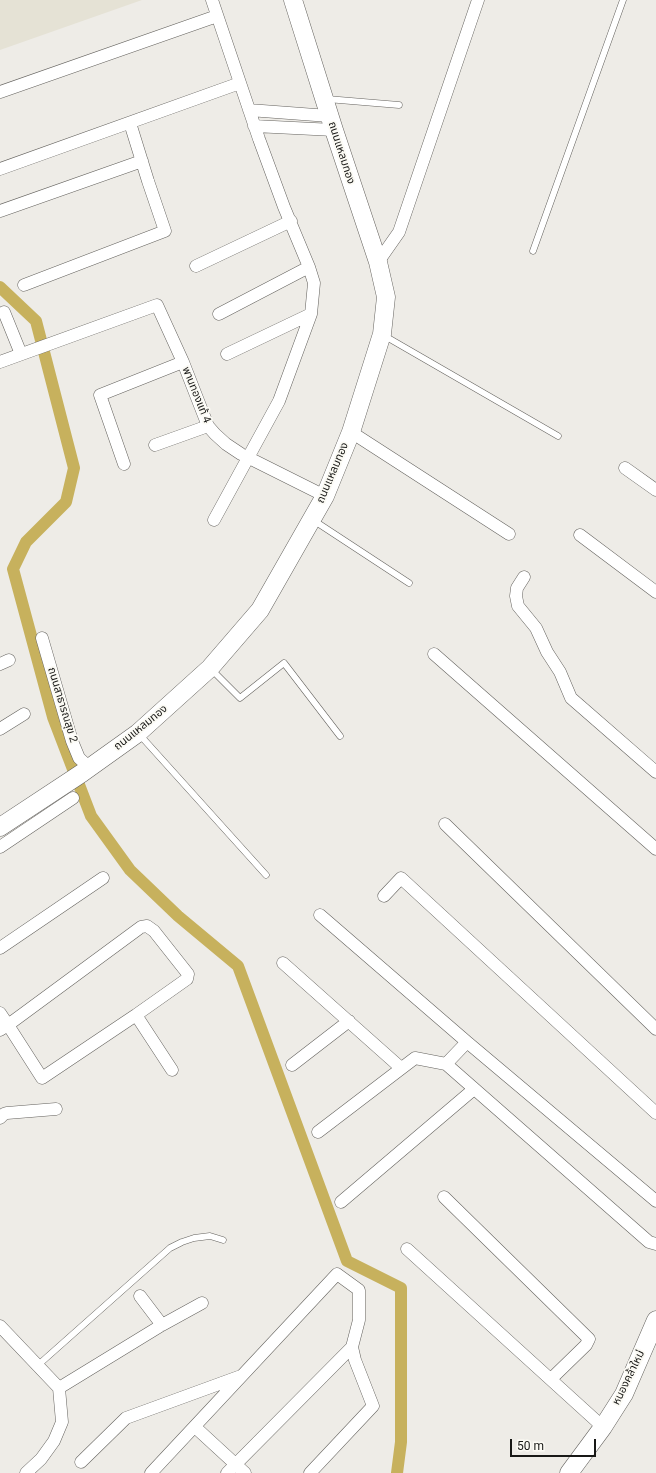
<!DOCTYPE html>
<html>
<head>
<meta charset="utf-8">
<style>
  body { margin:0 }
  #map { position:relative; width:656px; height:1473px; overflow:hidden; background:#eeece7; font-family:Roboto,sans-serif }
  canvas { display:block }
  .scale { position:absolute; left:510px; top:1439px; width:86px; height:18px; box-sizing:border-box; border:2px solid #181816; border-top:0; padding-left:5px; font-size:12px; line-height:14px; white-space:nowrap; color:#181816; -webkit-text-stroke:3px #fbfaf4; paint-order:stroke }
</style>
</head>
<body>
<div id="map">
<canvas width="656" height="1473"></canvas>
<div class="scale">50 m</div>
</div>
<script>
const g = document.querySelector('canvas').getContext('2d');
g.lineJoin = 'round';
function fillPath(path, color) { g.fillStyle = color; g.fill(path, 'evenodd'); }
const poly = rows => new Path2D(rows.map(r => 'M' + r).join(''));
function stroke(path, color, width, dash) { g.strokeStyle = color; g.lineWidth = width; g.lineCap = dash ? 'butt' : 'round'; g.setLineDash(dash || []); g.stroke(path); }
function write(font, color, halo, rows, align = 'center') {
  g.font = font + ' Roboto,"Noto Sans Thai",sans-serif'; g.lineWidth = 3.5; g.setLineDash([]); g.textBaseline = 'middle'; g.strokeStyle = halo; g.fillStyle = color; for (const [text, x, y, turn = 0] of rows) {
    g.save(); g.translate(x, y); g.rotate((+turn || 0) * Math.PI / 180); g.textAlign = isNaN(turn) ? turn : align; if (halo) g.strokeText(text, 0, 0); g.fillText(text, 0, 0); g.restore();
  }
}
const built = poly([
  [0,0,142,0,0,50]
]);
const canal = poly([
  [0,287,36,321,74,468,66,502,26,542,13,569,53,717,91,816,130,870,178,916,238,966,347,1261,401,1288,401,1442,397,1473]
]);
const lane = poly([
  [327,99,399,105],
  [533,251,623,0],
  [383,335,558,436],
  [313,520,409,583],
  [211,669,240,698,284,663,340,736],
  [139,734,266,875],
  [37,1366,170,1248,182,1242,194,1238,210,1236,223,1240]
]);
const street = poly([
  [212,0,259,139,284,207,309,267,314,283,311,314,279,401,214,520],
  [0,92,217,16],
  [249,110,329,116],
  [254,126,334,130],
  [0,169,240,83],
  [0,211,142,161],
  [378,262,399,232,478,0],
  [196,266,291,221],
  [24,285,165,231,148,181,130,123],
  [4,312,21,354],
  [219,314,309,267],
  [227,354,311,314],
  [0,362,157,305,183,362,208,426,215,434,226,444,241,454,325,496],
  [351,432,509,534],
  [155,445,208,426],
  [124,464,100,395,183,362],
  [625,468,656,490],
  [580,535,656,592],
  [524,577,517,588,516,596,518,606,536,628,547,652,560,672,571,698,656,772],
  [42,638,72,741,79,758,90,768],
  [434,654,656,849],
  [0,664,9,660],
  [0,729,24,714],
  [445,824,656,1029],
  [0,847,73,798],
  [384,896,401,878,656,1113],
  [320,915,467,1042,656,1201],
  [0,948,103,878],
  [283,963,401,1068],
  [0,1013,8,1025,42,1078,136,1015,187,979,188,974,154,931,147,926,141,927,8,1025,0,1030],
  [136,1015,172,1070],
  [446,1064,467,1042],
  [292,1065,349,1021],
  [0,1118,4,1114,7,1113,56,1109],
  [318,1132,415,1058,446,1064,649,1242,656,1244],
  [444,1197,589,1339,586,1345,551,1379],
  [341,1202,474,1089],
  [407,1249,603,1427],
  [140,1296,162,1325],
  [0,1326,59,1388,62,1422,54,1441,41,1459,26,1473],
  [59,1388,162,1325,202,1303],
  [195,1427,245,1473],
  [81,1462,126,1418,241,1376],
  [151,1473,337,1274,359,1290,359,1320,352,1347,355,1360,373,1406,310,1473],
  [227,1473,352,1347]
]);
const secondary = poly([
  [0,827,82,773,138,733,210,668,260,610,325,496,351,432,382,334,386,297,378,262,334,130,293,0],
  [569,1473,603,1427,624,1394,656,1320]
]);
const streetNames = [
  ["ถนนแหลมทอง",341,153,72],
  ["พานทองแท้ 4",196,395,68],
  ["ถนนแหลมทอง",333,473,-67],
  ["ถนนสาธารณสุข 2",62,705,73],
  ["ถนนแหลมทอง",141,728,-39],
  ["หนองคล้าใหม่",629,1378,-64]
];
fillPath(built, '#e5e2d5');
stroke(canal, '#c7b15d', 12);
stroke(lane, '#64625e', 7);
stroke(street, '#64625e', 13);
stroke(secondary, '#64625e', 19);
stroke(lane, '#fff', 6);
stroke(street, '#fff', 12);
stroke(secondary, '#fff', 18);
write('11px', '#181816', '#fbfaf4', streetNames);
</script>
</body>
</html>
